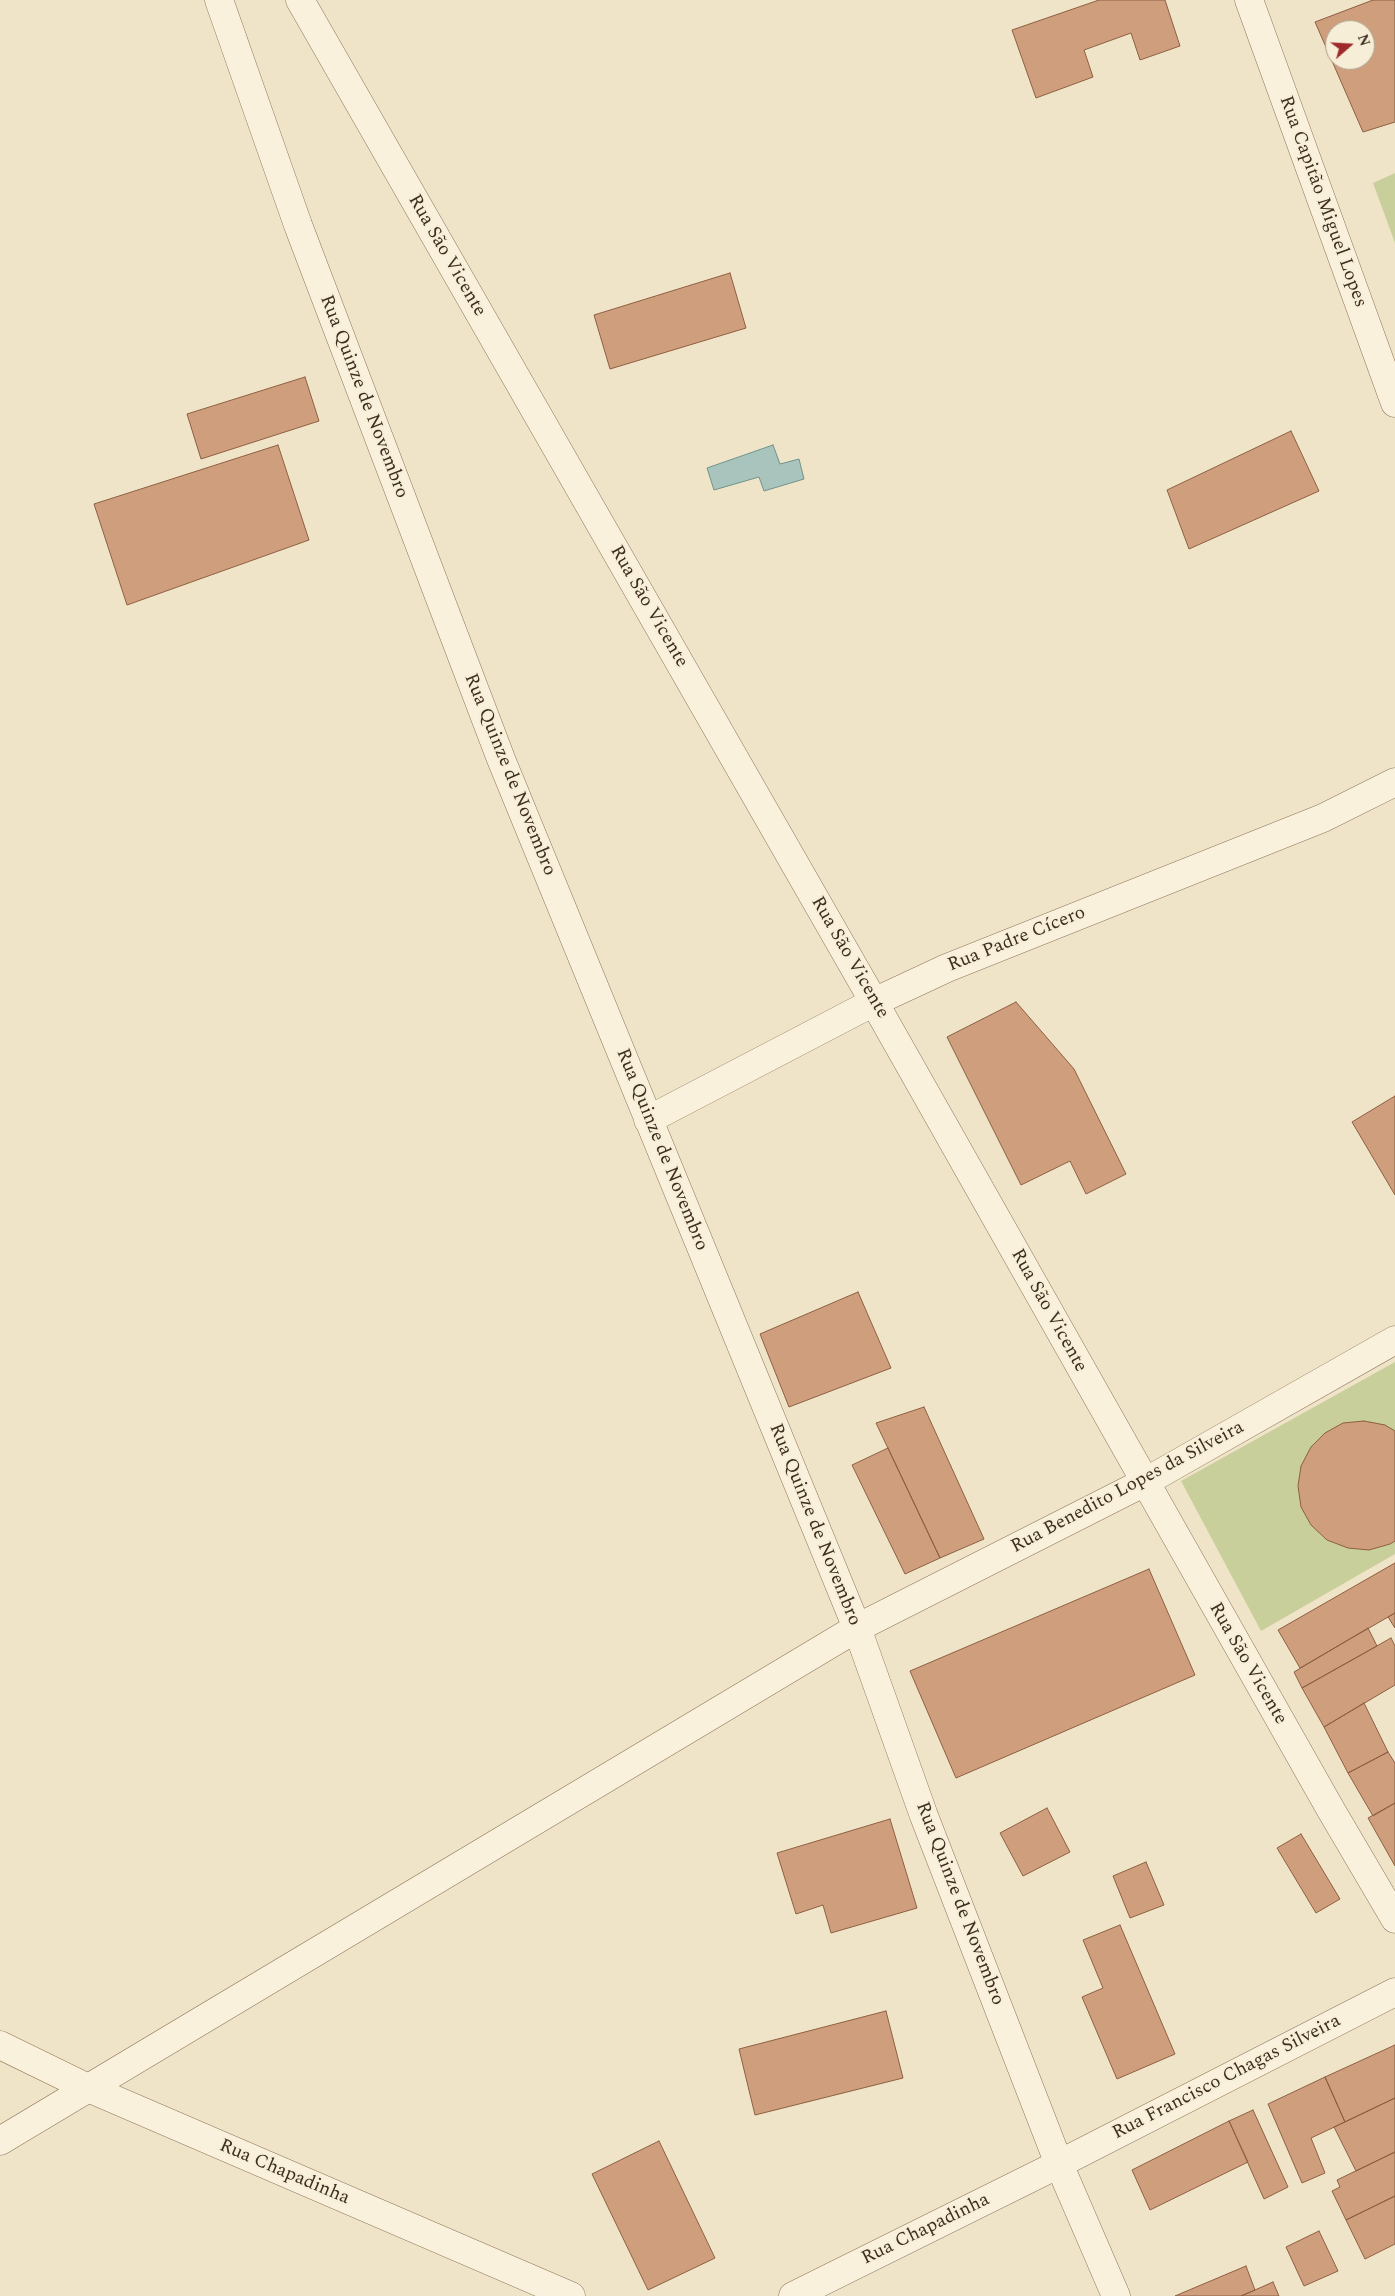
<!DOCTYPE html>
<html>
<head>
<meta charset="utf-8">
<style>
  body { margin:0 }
  #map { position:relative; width:1395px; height:2296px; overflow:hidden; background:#f0e4c8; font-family:Spectral,serif }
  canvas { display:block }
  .north { position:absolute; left:1325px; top:20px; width:50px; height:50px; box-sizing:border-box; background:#f7eed8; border:1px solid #ada18e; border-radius:50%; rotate:71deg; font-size:14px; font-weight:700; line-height:20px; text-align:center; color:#3d2e20 }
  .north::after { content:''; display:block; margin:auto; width:18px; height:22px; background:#9e2a2b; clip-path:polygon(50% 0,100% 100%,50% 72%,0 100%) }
</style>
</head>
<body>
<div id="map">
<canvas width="1395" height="2296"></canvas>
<div class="north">N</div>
</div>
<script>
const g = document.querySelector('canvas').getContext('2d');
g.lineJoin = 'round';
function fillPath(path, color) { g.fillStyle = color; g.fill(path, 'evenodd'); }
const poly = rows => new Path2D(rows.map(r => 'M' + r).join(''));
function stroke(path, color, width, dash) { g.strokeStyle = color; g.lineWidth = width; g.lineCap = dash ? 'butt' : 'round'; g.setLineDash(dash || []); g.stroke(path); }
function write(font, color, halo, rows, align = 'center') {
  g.font = font + ' Spectral,serif'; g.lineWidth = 4; g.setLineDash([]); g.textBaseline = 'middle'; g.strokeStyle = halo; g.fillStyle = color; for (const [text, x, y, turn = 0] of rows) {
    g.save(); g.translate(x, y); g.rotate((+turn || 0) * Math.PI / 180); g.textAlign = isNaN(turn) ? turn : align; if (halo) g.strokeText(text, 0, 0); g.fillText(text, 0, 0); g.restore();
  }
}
const green = poly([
  [1395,173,1395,243,1373,183],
  [1395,1362,1395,1554,1261,1631,1181,1481]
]);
const water = poly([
  [773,445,780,464,799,459,804,479,764,491,759,477,714,490,707,468,773,445]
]);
const building = poly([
  [1099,0,1165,0,1180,46,1140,60,1131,33,1084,50,1093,77,1036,98,1012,30,1099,0],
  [1373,0,1395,0,1395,122,1363,132,1315,22,1373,0],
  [1335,30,1365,30,1365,60,1335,60,1335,30],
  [730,273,746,328,610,369,594,315,730,273],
  [305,377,319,421,201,459,187,414,305,377],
  [1291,431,1319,491,1189,549,1167,490,1291,431],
  [278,445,309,540,127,605,94,504,278,445],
  [1016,1002,1074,1069,1126,1174,1086,1194,1070,1161,1021,1185,947,1037,1016,1002],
  [1395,1096,1395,1195,1352,1122,1395,1096],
  [858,1292,891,1368,789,1407,760,1334,858,1292],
  [924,1407,984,1539,940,1558,876,1423,924,1407],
  [1364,1421,1385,1425,1395,1431,1395,1541,1390,1544,1369,1550,1348,1548,1327,1540,1311,1525,1301,1507,1298,1486,1301,1466,1311,1447,1325,1433,1343,1423,1364,1421],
  [888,1448,940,1558,905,1574,852,1465,888,1448],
  [1395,1563,1395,1613,1300,1668,1278,1630,1395,1563],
  [1149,1569,1195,1675,956,1778,910,1671,1149,1569],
  [1395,1613,1395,1628,1388,1617,1395,1613],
  [1368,1628,1377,1646,1302,1688,1294,1672,1368,1628],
  [1391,1638,1395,1646,1395,1685,1324,1727,1302,1688,1391,1638],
  [1364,1703,1388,1752,1348,1773,1324,1727,1364,1703],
  [1388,1752,1395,1763,1395,1803,1373,1816,1348,1773,1388,1752],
  [1395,1803,1395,1866,1368,1818,1395,1803],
  [1047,1808,1070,1852,1023,1876,1000,1833,1047,1808],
  [890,1819,917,1908,831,1933,823,1905,796,1914,777,1853,890,1819],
  [1301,1834,1340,1899,1316,1913,1277,1848,1301,1834],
  [1146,1862,1164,1905,1130,1918,1113,1876,1146,1862],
  [1120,1925,1175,2054,1117,2079,1082,1997,1103,1988,1083,1940,1120,1925],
  [886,2011,903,2078,755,2115,739,2049,886,2011],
  [1395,2045,1395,2098,1345,2122,1325,2077,1395,2045],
  [1325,2077,1345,2122,1311,2138,1325,2173,1302,2183,1268,2104,1325,2077],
  [1395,2098,1395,2152,1356,2171,1334,2127,1395,2098],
  [1253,2110,1288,2187,1264,2199,1229,2121,1253,2110],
  [1229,2121,1248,2162,1150,2210,1132,2170,1229,2121],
  [659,2141,715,2258,648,2290,592,2174,659,2141],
  [1395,2152,1395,2196,1346,2220,1332,2191,1340,2187,1337,2180,1395,2152],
  [1395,2196,1395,2244,1365,2259,1346,2220,1395,2196],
  [1319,2231,1338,2271,1304,2286,1286,2247,1319,2231],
  [1246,2266,1255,2290,1241,2296,1175,2296,1246,2266],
  [1273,2282,1279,2296,1241,2296,1255,2290,1273,2282]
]);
const minor = poly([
  [219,0,298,225,501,759,857,1628,924,1816,1059,2164,1116,2296],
  [300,0,874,1002,1331,1810,1395,1919],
  [1249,0,1395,403],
  [648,1120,874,1002,947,968,1323,818,1395,782],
  [0,2045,88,2088,571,2296],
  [0,2141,857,1628,1145,1482,1395,1340],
  [793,2296,1059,2164,1395,1992]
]);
const streetNames = [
  ["Rua Capitão Miguel Lopes",1322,202,70],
  ["Rua São Vicente",446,256,60],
  ["Rua Quinze de Novembro",363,397,69],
  ["Rua São Vicente",648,607,60],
  ["Rua Quinze de Novembro",509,775,68],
  ["Rua Padre Cícero",1017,940,-22],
  ["Rua São Vicente",849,958,60],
  ["Rua Quinze de Novembro",661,1150,68],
  ["Rua São Vicente",1048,1311,61],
  ["Rua Benedito Lopes da Silveira",1128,1488,-28],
  ["Rua Quinze de Novembro",814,1525,68],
  ["Rua São Vicente",1247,1664,60],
  ["Rua Quinze de Novembro",959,1904,69],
  ["Rua Francisco Chagas Silveira",1227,2078,-27],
  ["Rua Chapadinha",284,2173,23],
  ["Rua Chapadinha",926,2230,-26]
];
fillPath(green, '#c9cf9b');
fillPath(water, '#a9c4bc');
stroke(water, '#6f938a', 1);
fillPath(building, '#cf9f7d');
stroke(building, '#8d5f41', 1);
stroke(minor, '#8d765c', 29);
stroke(minor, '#faf1dc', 28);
write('19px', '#3d2e20', '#f7eed8', streetNames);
</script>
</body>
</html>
